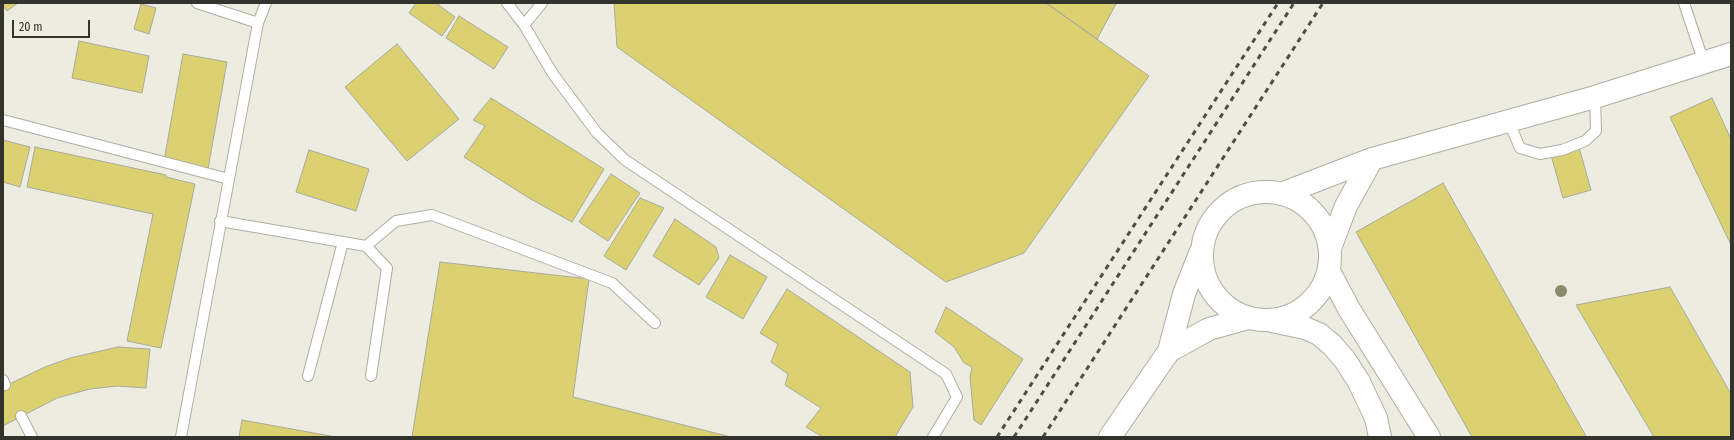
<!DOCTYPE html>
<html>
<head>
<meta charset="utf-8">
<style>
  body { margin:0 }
  #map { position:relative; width:1734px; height:440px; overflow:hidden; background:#edece0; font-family:"Fira Sans Condensed",sans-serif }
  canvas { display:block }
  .frame { position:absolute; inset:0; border:4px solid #34342f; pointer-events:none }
  .scale { position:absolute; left:12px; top:20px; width:78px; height:18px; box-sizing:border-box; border:2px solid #34342f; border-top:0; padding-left:5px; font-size:12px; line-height:14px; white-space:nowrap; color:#34342f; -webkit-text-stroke:3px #edece0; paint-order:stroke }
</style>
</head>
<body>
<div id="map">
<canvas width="1734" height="440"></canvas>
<div class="frame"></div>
<div class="scale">20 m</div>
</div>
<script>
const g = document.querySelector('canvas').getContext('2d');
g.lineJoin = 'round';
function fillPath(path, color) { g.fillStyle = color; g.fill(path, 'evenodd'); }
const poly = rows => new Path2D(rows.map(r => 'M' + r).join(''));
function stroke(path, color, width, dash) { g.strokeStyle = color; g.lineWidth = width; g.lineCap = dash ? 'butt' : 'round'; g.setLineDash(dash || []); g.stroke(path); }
const building = poly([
  [3,3,18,3,7,11,3,6,3,3],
  [416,3,436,3,455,17,442,36,409,13,416,3],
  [614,3,1046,3,1149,76,1024,253,946,282,617,47,614,3],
  [1046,3,1114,3,1116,4,1097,39,1046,3],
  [141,4,156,8,149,34,134,29,141,4],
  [459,16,508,47,494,69,446,38,459,16],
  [79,41,149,56,142,93,72,78,79,41],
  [397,44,459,119,407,161,345,87,397,44],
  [183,54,227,62,208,169,164,161,183,54],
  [491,98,604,169,572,222,529,198,464,157,485,126,473,120,491,98],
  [1712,98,1731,139,1731,245,1670,117,1712,98],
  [3,140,30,147,20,187,3,182,3,140],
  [35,147,166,175,166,177,195,184,161,348,127,341,153,214,27,187,35,147],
  [1579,147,1591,190,1563,198,1551,155,1579,147],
  [309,150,369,169,356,211,296,192,309,150],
  [611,174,640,193,608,241,579,222,611,174],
  [1443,183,1586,436,1583,437,1472,437,1356,232,1443,183],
  [640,198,664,208,626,270,604,256,640,198],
  [675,219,716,247,719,258,699,285,653,256,675,219],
  [730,255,767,277,743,319,706,297,730,255],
  [440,262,589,279,573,397,731,437,412,437,440,262],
  [1670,287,1731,394,1731,437,1654,437,1576,305,1670,287],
  [787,289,910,372,913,407,895,437,823,437,806,427,821,408,785,385,788,374,771,362,778,344,760,333,787,289],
  [946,307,1023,359,981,425,974,420,970,377,972,367,964,363,954,347,935,332,946,307],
  [118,347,150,349,146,388,117,386,90,389,57,398,3,426,3,387,45,367,70,358,118,347],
  [242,420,336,437,239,437,242,420]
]);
const lane = poly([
  [197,3,258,23],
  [507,3,524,25,553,74,597,133,625,160,946,374,957,397,933,437],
  [1684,3,1704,63],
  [524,25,542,3],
  [3,120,229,179],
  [1509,122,1520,148,1540,154,1562,150,1585,141,1596,131,1595,97],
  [220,221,366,246,387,268,371,376],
  [366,246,396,221,432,215,612,283,655,323],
  [308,376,343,242],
  [3,380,5,385],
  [21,416,32,437],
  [181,437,258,23,266,3]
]);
const secondary = poly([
  '1202 256a64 64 0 1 1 128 0a64 64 0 1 1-128 0Z',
  [1281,194,1372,159,1595,97,1731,54],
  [1330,248,1346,206,1372,159],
  [1329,271,1349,309,1429,437],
  [1272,321,1305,328,1319,334,1332,345,1345,360,1359,382,1376,418,1380,437],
  [1169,351,1209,329,1248,318],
  [1110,437,1169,351,1184,294,1201,251]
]);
const rail = poly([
  [997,437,1278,3],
  [1014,437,1294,3],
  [1043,437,1323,3]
]);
const trees = [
  [1561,291]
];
fillPath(building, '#dcd170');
stroke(building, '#aaa99d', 1);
stroke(lane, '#afaea3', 12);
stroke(secondary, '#afaea3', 24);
stroke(lane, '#fff', 10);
stroke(secondary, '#fff', 22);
stroke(rail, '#4e4e48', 3, [5, 5]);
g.fillStyle = '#8c896c';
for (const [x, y] of trees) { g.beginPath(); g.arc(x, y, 6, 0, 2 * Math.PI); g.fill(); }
</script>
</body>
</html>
